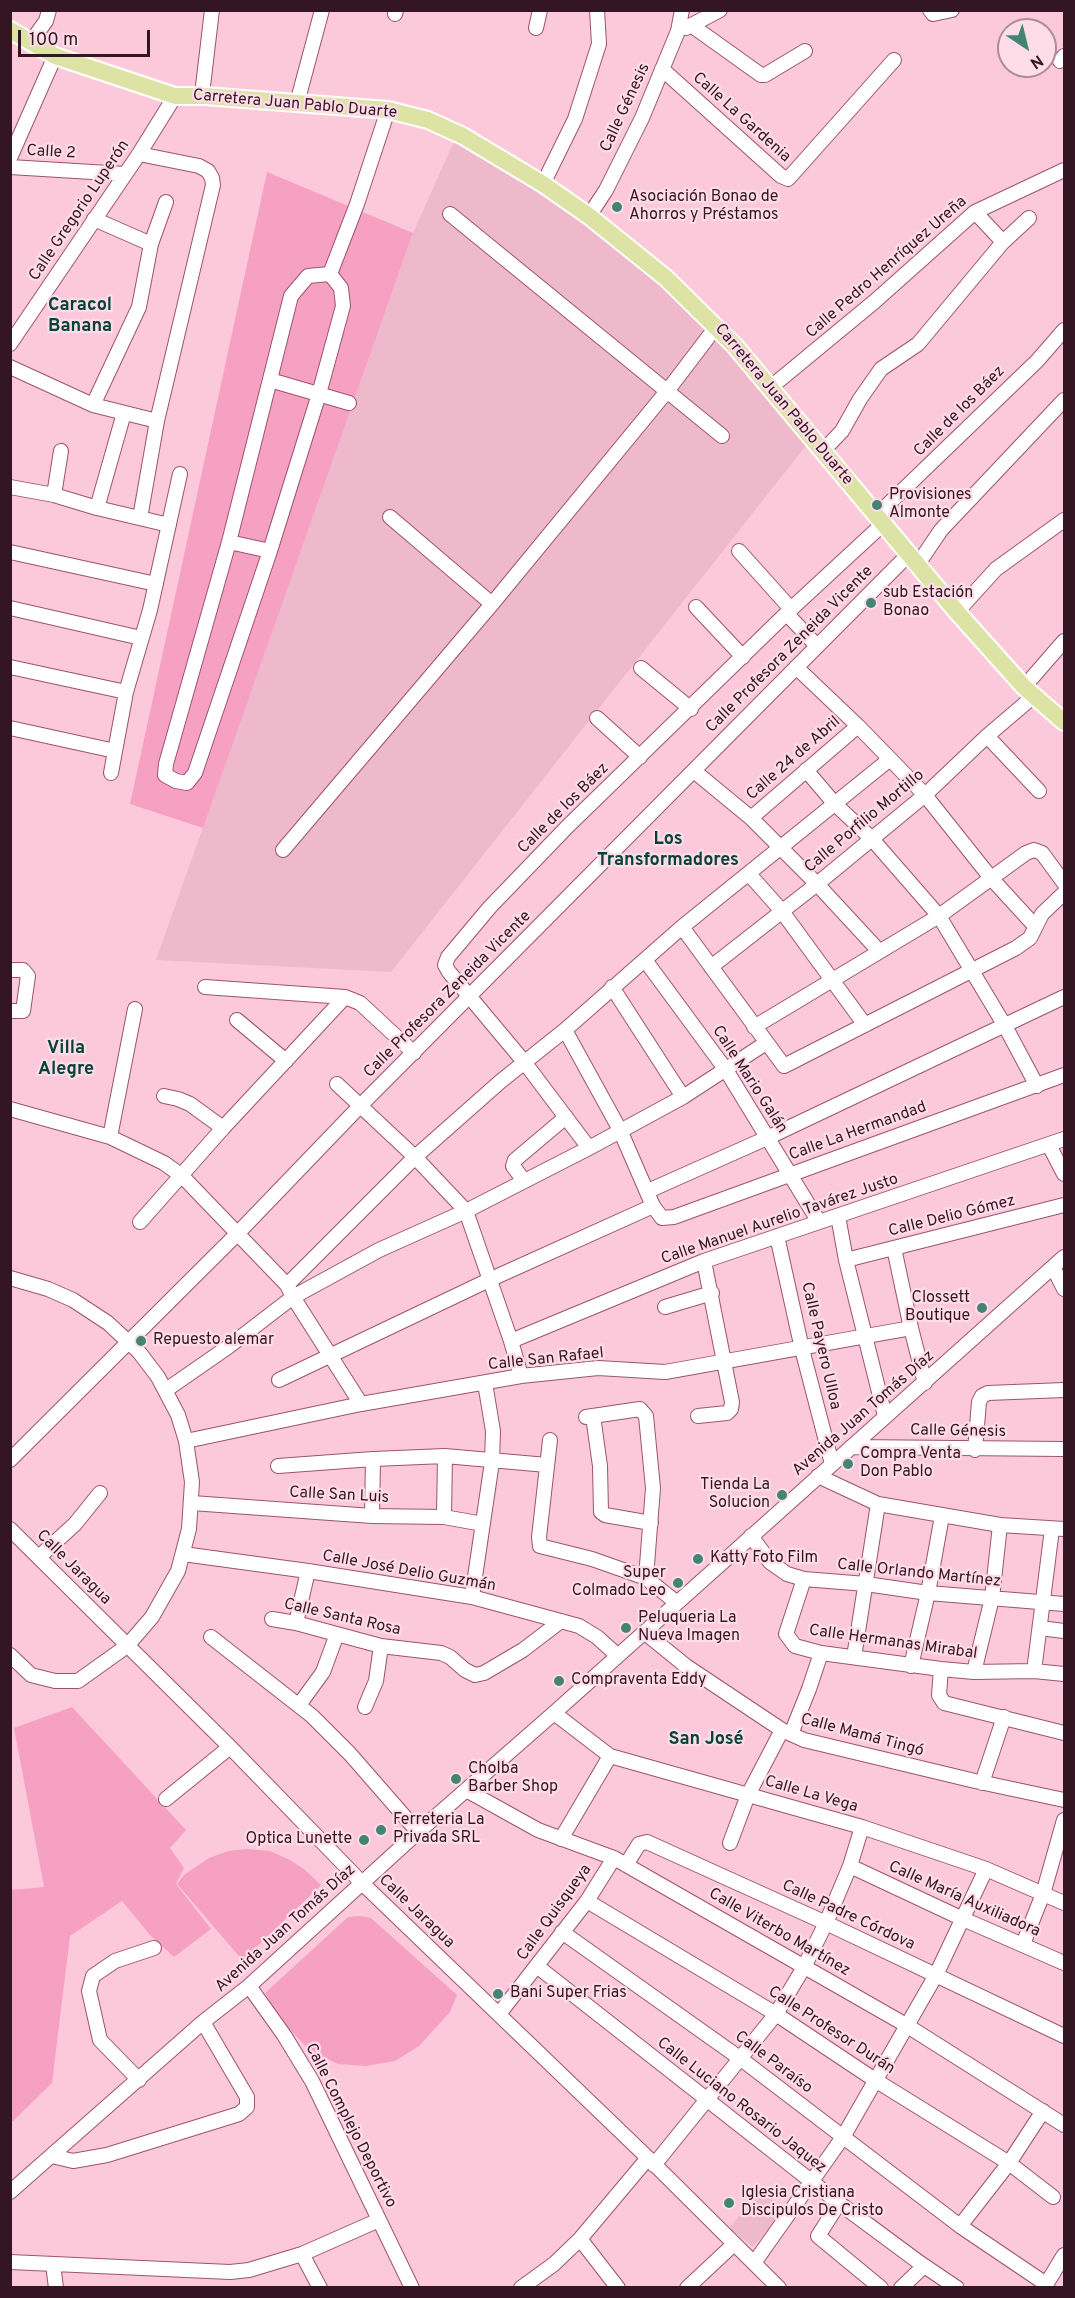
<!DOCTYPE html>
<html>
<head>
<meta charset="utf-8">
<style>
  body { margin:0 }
  #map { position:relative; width:1075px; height:2298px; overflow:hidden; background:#fcc9db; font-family:Overpass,sans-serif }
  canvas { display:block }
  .frame { position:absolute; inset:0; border:12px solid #341622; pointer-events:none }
  .north { position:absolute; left:997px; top:18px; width:60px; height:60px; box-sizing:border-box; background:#fedce8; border:2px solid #ad8d99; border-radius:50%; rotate:145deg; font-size:16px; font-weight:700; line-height:24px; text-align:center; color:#341622 }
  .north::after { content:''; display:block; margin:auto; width:21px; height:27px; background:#438473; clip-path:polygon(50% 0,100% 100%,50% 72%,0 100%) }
  .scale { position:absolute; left:18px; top:30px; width:132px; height:27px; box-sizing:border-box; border:3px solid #341622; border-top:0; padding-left:8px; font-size:18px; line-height:21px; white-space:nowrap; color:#341622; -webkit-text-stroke:4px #fedce8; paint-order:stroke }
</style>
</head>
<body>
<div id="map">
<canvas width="1075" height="2298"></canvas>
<div class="frame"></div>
<div class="north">N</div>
<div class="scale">100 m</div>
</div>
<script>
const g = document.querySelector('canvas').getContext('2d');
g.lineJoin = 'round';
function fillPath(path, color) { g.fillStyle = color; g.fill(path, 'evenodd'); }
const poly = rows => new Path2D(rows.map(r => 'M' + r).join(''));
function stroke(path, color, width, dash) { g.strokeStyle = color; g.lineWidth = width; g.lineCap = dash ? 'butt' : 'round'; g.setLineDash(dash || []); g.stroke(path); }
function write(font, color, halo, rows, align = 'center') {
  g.font = font + ' Overpass,sans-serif'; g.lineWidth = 4.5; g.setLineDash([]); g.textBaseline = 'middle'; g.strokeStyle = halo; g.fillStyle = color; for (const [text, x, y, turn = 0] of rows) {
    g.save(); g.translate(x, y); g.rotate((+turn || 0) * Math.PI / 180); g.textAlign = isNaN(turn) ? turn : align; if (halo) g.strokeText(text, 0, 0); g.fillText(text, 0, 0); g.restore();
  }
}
const built = poly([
  [455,139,585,222,703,321,808,443,391,972,156,960,413,233],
  [761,2190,785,2210,753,2247,729,2228]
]);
const green = poly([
  [267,172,413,233,203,828,130,804],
  [72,1707,186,1830,170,1848,184,1868,176,1884,211,1929,174,1957,150,1935,122,1901,70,1936,52,2083,11,2123,11,1890,44,1887,14,1728],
  [247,1849,270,1851,290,1860,304,1869,321,1885,245,1958,238,1955,177,1884,184,1875,209,1858,228,1851],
  [360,1916,371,1918,457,1995,450,2012,419,2046,395,2061,366,2066,338,2064,309,2050,279,2018,265,1993,348,1917]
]);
const minor = poly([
  [930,10,933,14,952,10],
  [395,14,396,10],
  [691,25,761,75,765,75,805,51],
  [536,28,540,10],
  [686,28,720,10],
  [30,43,46,21,49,10],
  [1060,61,1064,56],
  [662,69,781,176,788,179,894,60],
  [205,96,203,86,212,10],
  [297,103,322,10],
  [139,154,199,166,208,171,212,178,213,185,157,421,140,518],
  [10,158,55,56],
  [10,167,125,174],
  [543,184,575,119,599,44,597,10],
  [975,212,1003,242],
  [450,214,722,436],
  [589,216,606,190,642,118,678,31,682,10],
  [151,244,166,202],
  [330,274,341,288,343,306,319,394,270,551,195,773,187,783,176,781,165,775,166,764,229,542,291,296,308,276,330,274,357,204,388,110],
  [10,344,139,154,175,96],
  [10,367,93,405,157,421],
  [270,380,349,403],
  [771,387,874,302,975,212,1064,170],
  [93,405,139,307,151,244,94,219],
  [822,452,842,431,860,399,881,369,918,344,1003,242,1029,218],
  [10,487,54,495,97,508,169,525],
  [54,495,61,451],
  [97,508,124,413],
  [876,516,1037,361,1064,330],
  [390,517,492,604],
  [229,542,270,551],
  [739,551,791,609],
  [10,552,156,584],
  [918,564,941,530,1064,400],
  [696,607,743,657],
  [10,608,141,638],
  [957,612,996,569,1064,520],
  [787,614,816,645],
  [10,667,126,692],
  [796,667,858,726,925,795,991,878,1035,926],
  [641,668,691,709],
  [1024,687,1064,641],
  [597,718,640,757],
  [10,728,115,751],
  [987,736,1039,791],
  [806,770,834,803,872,839,939,916,1005,1026,1037,1086],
  [694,771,751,818,817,884,879,951],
  [111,773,126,692,150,610,180,474],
  [751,818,858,726],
  [283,850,492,604,668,390,716,327],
  [749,874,781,910,865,1025],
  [682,927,784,1066,1016,948,1030,938,1042,914,1064,893],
  [645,960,726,1070,819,1222],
  [711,967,817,884,925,795,987,736,1034,696],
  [10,970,23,970,28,976,23,1011,10,1011],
  [205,987,345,997,360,1003,414,1053],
  [612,987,683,1097],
  [237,1020,286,1061],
  [754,1027,939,916,1026,853,1034,850,1042,853,1064,883],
  [565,1030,620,1130,653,1206,662,1218,674,1217,1064,1075],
  [337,1084,415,1157,466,1211,511,1341,521,1376],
  [164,1096,178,1099,190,1104,223,1128],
  [10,1109,110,1137,164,1163,182,1176,287,1285,293,1297,361,1404],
  [110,1137,135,1009],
  [1049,1145,1064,1174],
  [589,1148,525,1063,449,972,445,965,448,957,490,907,568,826,791,609,883,524],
  [524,1181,513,1166,515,1160,566,1117],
  [648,1191,767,1138,1064,997],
  [838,1216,846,1260,885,1416],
  [140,1222,223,1128,345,997],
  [777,1236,802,1349,832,1464],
  [894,1248,911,1328,925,1383],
  [846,1260,1064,1205],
  [1053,1267,1064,1289],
  [10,1278,48,1289,73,1300,108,1323,139,1352,158,1377,178,1415,186,1441,192,1482,189,1529,178,1571,152,1617,127,1646,78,1681,55,1681,31,1675,10,1655],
  [287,1285,415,1157,501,1081,565,1030,682,927,890,759],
  [665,1307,712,1293],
  [511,1341,704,1261,1064,1139],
  [279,1380,489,1280,653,1206],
  [166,1390,228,1347,293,1297,379,1250,466,1211,589,1148,683,1097,766,1043],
  [593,1416,600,1466,601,1512,605,1515,651,1523],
  [698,1416,727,1413,731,1409,732,1402,704,1261],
  [586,1417,640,1409,646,1416,653,1488,646,1578],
  [550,1440,539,1537,540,1546,592,1559,646,1578,677,1603],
  [186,1441,361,1404,521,1376,598,1368,665,1372,911,1328],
  [851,1447,1064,1449],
  [975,1450,979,1402,982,1396,988,1393,1064,1390],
  [10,1460,237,1234,361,1105,909,554],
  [278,1466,373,1459,445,1456,547,1465],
  [818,1476,878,1504,1000,1525,1064,1529],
  [192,1503,372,1516,444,1517,483,1524],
  [372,1516,373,1459],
  [444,1517,445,1456],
  [10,1529,230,1747,362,1883,648,2158,779,2288],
  [751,1536,770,1562,787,1574,804,1579,866,1584,928,1593,1064,1604],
  [183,1554,308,1571,472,1597,579,1626,597,1637,617,1655],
  [39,1557,75,1524,100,1493],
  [804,1579,786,1634,795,1646,821,1653,941,1669,974,1672,1034,1671,1064,1674],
  [472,1597,492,1462,493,1431,485,1383],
  [272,1619,296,1623,381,1646,441,1653,450,1657,465,1670,475,1675,484,1673,523,1650,561,1621],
  [296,1623,308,1571],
  [1040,1628,1064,1631],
  [644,1632,686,1666,782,1730,804,1740,975,1781,1064,1800],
  [211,1637,312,1716,350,1754,418,1832],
  [854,1657,878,1504],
  [911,1666,928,1593,942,1516],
  [941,1669,939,1695,944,1703,1064,1733],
  [1034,1671,1052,1529],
  [974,1672,992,1598,1000,1525],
  [299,1705,323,1672,337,1634],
  [365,1707,376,1681,381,1646],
  [554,1713,610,1756,862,1827,986,1869,1064,1903],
  [791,1734,809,1689,821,1653],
  [982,1783,1004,1717],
  [466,1790,538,1830,614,1858,906,2025,1064,2125],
  [166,1799,230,1747],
  [561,1839,610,1756],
  [730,1843,748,1795,782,1730],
  [626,1865,639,1844,647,1842,826,1923,1064,2036],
  [850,1866,963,1919,1064,1963],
  [587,1901,776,2014,875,2080,1009,2163,1053,2197],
  [562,1932,741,2059,960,2226,1046,2284],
  [1023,1944,1043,1894,1064,1820],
  [538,1967,839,2203,920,2263,957,2288],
  [249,1986,284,2035,312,2081,412,2288],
  [499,2014,587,1901,614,1858],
  [139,2080,100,2040,89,1991,93,1976,115,1961,154,1948],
  [52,2156,73,2161,107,2155,239,2114,247,2107,247,2097,203,2022],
  [654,2165,776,2014,804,1967,826,1923,850,1866,862,1827],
  [10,2192,203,2022,249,1986,418,1832,554,1713,1064,1257],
  [839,2203,818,2236,881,2288],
  [960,2226,1009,2163,1043,2111],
  [580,2239,618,2288],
  [302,2254,320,2288],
  [10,2262,230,2272,249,2270,302,2254,379,2220],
  [754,2263,843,2137,936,1975,986,1869],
  [53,2264,56,2288],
  [521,2288,554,2264,580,2239,648,2158],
  [687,2288,734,2244],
  [901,2288,924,2266],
  [1044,2288,1064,2255]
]);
const major = poly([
  [10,30,55,56,175,96,205,96,388,110,428,120,463,136,543,184,589,216,666,278,735,346,957,612,1024,687,1064,722]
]);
const markers = [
  [617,207,6,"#438473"],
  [877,505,6,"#438473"],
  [871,603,6,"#438473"],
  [982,1308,6,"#438473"],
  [141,1341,6,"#438473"],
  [848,1464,6,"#438473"],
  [782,1495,6,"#438473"],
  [698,1559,6,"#438473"],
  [678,1583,6,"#438473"],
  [626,1628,6,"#438473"],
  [559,1681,6,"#438473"],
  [456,1779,6,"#438473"],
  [381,1830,6,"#438473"],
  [364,1840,6,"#438473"],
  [498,1994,6,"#438473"],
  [729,2203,6,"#438473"]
];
const streetNames = [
  ["Carretera Juan Pablo Duarte",295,105,5],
  ["Calle Génesis",626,108,-65],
  ["Calle La Gardenia",741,118,42],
  ["Calle 2",51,153,3],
  ["Calle Gregorio Luperón",80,211,-56],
  ["Calle Pedro Henríquez Ureña",887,268,-41],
  ["Carretera Juan Pablo Duarte",783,405,50],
  ["Calle de los Báez",960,412,-45],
  ["Calle Profesora Zeneida Vicente",790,650,-45],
  ["Calle 24 de Abril",794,759,-41],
  ["Calle de los Báez",564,809,-45],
  ["Calle Porfilio Mortillo",865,822,-40],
  ["Calle Profesora Zeneida Vicente",448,995,-45],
  ["Calle Mario Galán",749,1080,57],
  ["Calle La Hermandad",858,1132,-20],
  ["Calle Delio Gómez",952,1217,-14],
  ["Calle Manuel Aurelio Tavárez Justo",780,1220,-19],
  ["Calle Payero Ulloa",820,1346,77],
  ["Calle San Rafael",546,1360,-6],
  ["Avenida Juan Tomás Díaz",864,1414,-41],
  ["Calle Génesis",958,1432,1],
  ["Calle San Luis",339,1496,3],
  ["Calle Jaragua",73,1568,45],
  ["Calle José Delio Guzmán",409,1572,10],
  ["Calle Orlando Martínez",919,1574,6],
  ["Calle Santa Rosa",342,1618,13],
  ["Calle Hermanas Mirabal",893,1643,8],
  ["Calle Mamá Tingó",862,1736,15],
  ["Calle La Vega",811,1795,16],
  ["Calle María Auxiliadora",964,1900,24],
  ["Calle Jaragua",416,1912,44],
  ["Calle Quisqueya",555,1913,-54],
  ["Calle Padre Córdova",848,1916,25],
  ["Avenida Juan Tomás Díaz",286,1929,-42],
  ["Calle Viterbo Martínez",779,1933,30],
  ["Calle Profesor Durán",831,2031,33],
  ["Calle Paraíso",773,2063,37],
  ["Calle Luciano Rosario Jaquez",741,2106,38],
  ["Calle Complejo Deportivo",350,2126,63]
];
const poiNames = [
  ["Asociación Bonao de",629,198],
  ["Ahorros y Préstamos",629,216],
  ["Provisiones",889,496],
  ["Almonte",889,514],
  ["sub Estación",883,594],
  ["Bonao",883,612],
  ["Clossett",970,1299,"right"],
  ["Boutique",970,1317,"right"],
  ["Repuesto alemar",153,1341],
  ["Compra Venta",860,1455],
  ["Don Pablo",860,1473],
  ["Tienda La",770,1486,"right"],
  ["Solucion",770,1504,"right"],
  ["Katty Foto Film",710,1559],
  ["Super",666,1574,"right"],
  ["Colmado Leo",666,1592,"right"],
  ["Peluqueria La",638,1619],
  ["Nueva Imagen",638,1637],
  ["Compraventa Eddy",571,1681],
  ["Cholba",468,1770],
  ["Barber Shop",468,1788],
  ["Ferreteria La",393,1821],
  ["Privada SRL",393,1839],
  ["Optica Lunette",352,1840,"right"],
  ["Bani Super Frias",510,1994],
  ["Iglesia Cristiana",741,2194],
  ["Discipulos De Cristo",741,2212]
];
const neighbourhoodNames = [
  ["Caracol",80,306],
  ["Banana",80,327],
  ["Los",668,840],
  ["Transformadores",668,861],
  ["Villa",66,1049],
  ["Alegre",66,1070],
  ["San José",706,1740]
];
fillPath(built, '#efb9cc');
fillPath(green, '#f7a1c2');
stroke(minor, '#9c5371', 16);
stroke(major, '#fff', 20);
stroke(minor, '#fff', 14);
stroke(major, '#dce3a4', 16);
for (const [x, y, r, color] of markers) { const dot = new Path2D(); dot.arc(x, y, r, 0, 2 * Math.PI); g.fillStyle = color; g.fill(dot); stroke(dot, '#fedce8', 2); }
write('16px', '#341622', '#fedce8', streetNames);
write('16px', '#341622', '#fedce8', poiNames, 'left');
write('bold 18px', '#074236', '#fedce8', neighbourhoodNames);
</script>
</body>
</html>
